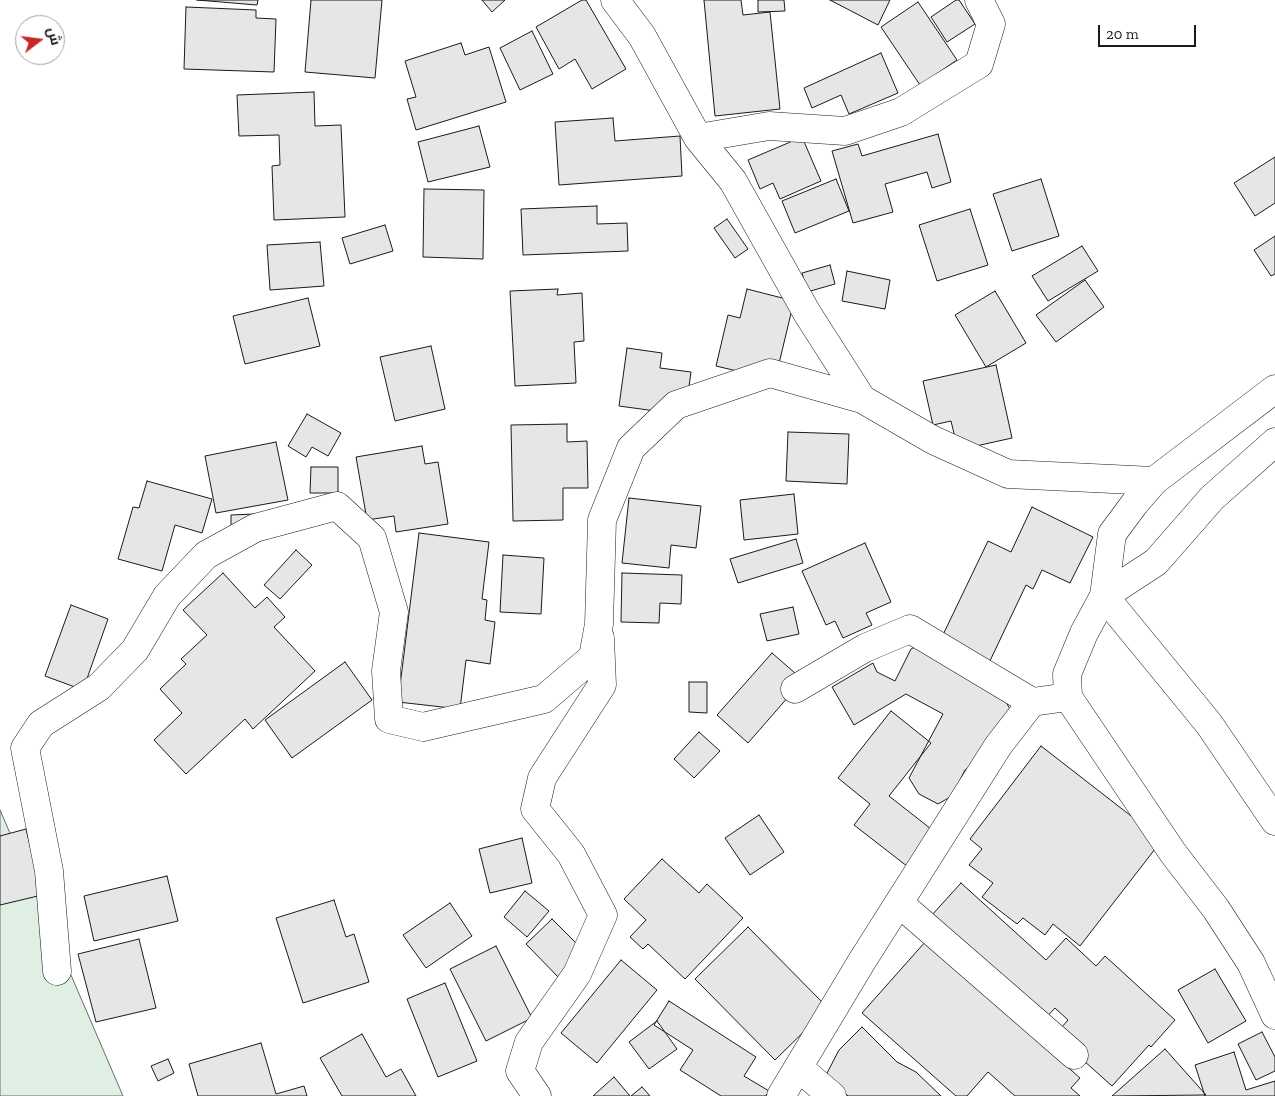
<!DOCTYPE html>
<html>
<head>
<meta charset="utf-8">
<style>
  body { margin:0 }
  #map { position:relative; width:1275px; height:1096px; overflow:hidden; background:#fff; font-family:"Zilla Slab",Cairo,serif }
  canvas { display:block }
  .north { position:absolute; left:15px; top:15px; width:50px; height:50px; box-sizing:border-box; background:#fff; border:1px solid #a3a3a3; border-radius:50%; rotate:75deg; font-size:14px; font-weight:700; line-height:20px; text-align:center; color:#1a1a1a }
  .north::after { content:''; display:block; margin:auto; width:18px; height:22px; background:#c62828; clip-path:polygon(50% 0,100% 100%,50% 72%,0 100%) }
  .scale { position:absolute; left:1098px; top:25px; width:98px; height:22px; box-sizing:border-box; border:2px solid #1a1a1a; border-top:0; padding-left:6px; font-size:15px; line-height:18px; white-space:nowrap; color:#1a1a1a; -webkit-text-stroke:4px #fff; paint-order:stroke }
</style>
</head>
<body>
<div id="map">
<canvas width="1275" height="1096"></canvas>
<div class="north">ش</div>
<div class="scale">20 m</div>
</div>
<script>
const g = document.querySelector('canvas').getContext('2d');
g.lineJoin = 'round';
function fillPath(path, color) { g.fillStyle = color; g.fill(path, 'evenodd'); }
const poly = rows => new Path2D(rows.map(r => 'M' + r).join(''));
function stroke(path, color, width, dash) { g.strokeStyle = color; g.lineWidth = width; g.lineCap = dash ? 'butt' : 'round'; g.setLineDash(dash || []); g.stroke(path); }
const green = poly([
  [0,810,123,1096,0,1096,0,810]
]);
const building = poly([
  [197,0,258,0,257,5,197,0],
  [311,0,382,0,375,78,305,72,311,0],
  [482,0,505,0,492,12,482,0],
  [582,0,586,0,626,69,592,89,575,59,559,69,536,27,582,0],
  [704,0,741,0,743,15,770,12,780,109,715,116,704,0],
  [758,0,784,0,785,11,758,12,758,0],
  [830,0,890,0,878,25,830,0],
  [956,0,959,0,975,24,947,42,931,17,956,0],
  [918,2,957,60,920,85,881,27,918,2],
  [186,7,256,10,256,18,276,19,274,72,184,69,186,7],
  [532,31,553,74,520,90,500,48,532,31],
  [461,43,465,55,489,47,506,102,416,130,407,99,416,97,405,61,461,43],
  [881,53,898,93,849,114,841,95,812,108,804,88,881,53],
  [314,92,315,126,341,125,345,217,274,220,272,166,280,165,279,135,239,136,237,95,314,92],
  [613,118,615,141,680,136,682,176,559,185,555,122,613,118],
  [479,126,490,167,428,182,418,142,479,126],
  [938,134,951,182,932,188,927,172,885,184,893,212,853,223,832,151,858,144,862,156,938,134],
  [802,137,821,181,780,199,773,183,760,189,748,160,802,137],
  [1275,157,1275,203,1255,216,1234,183,1275,157],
  [836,179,849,211,795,233,782,201,836,179],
  [1041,179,1059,236,1012,251,993,194,1041,179],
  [424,189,484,190,483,259,423,257,424,189],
  [597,206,597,224,627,223,628,251,523,255,521,209,597,206],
  [970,209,988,265,937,281,919,225,970,209],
  [727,219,748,249,735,258,714,228,727,219],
  [385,225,393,251,350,264,342,238,385,225],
  [1275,236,1275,274,1271,276,1254,250,1275,236],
  [320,242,324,286,270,290,267,245,320,242],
  [1082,246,1098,271,1048,301,1032,276,1082,246],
  [830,265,835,284,807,292,802,273,830,265],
  [847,271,890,280,885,309,842,301,847,271],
  [1085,280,1104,307,1056,342,1036,315,1085,280],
  [558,289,557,295,582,293,584,341,574,342,576,383,515,386,510,291,558,289],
  [747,289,794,301,775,380,716,366,728,315,740,318,747,289],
  [995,291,1026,343,986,367,955,315,995,291],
  [308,298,320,346,245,364,233,316,308,298],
  [431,346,445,409,395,421,380,357,431,346],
  [627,348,662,353,660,368,691,372,685,415,619,406,627,348],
  [996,365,1012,438,958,450,951,421,933,425,923,381,996,365],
  [307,414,341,433,328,456,312,447,306,457,288,446,307,414],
  [567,424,567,442,587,441,588,488,563,488,563,520,513,521,511,425,567,424],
  [788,432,849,434,847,484,786,481,788,432],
  [276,442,288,500,216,513,205,456,276,442],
  [422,446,425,464,438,462,448,524,396,532,394,516,367,520,356,457,422,446],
  [311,467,338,467,338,493,310,493,311,467],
  [147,481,212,499,202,533,175,525,162,571,118,559,133,507,139,508,147,481],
  [794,494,798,534,744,540,740,500,794,494],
  [629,498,701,506,696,548,671,545,669,568,622,563,629,498],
  [1032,507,1093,537,1070,583,1042,570,1033,589,1026,585,988,665,940,641,988,541,1011,552,1032,507],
  [254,514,231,530,231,515,254,514],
  [419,533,489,542,482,599,487,600,485,620,495,622,490,664,466,660,460,709,398,702,419,533],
  [796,539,803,563,738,583,730,559,796,539],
  [865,543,891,602,866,613,872,625,843,638,835,621,826,625,802,571,865,543],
  [296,550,312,565,280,599,264,585,296,550],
  [503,555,544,558,541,614,500,612,503,555],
  [223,573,255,608,267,597,285,617,274,627,315,671,253,729,245,719,186,774,154,740,182,713,160,689,186,664,181,659,207,635,183,610,223,573],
  [622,573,682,575,681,604,660,603,659,623,621,622,622,573],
  [71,605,108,619,83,690,45,676,71,605],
  [793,607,799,634,767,641,760,614,793,607],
  [915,647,1000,692,1010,709,985,758,965,770,952,796,938,804,919,794,909,778,943,714,906,694,854,725,832,687,873,663,877,672,895,681,911,649,915,647],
  [772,653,803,680,748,743,717,715,772,653],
  [345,662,372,700,292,758,265,720,345,662],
  [689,682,707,682,707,713,689,712,689,682],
  [891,711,931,743,889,796,940,836,912,870,854,825,870,804,838,778,891,711],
  [699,732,720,751,694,778,674,759,699,732],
  [1041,746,1162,840,1080,946,1053,924,1045,935,1023,918,1017,924,982,897,993,883,969,865,982,849,970,839,1041,746],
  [759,815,784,852,750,875,725,838,759,815],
  [26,829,42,895,0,905,0,836,26,829],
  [522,838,532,883,490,893,479,849,522,838],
  [662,859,699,893,707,884,743,918,685,979,648,944,643,949,630,937,646,920,624,899,662,859],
  [167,876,178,921,94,941,84,896,167,876],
  [961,883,1046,960,1066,938,1096,966,1105,956,1175,1020,1151,1047,1149,1045,1112,1086,1055,1035,1068,1020,1055,1008,1041,1023,931,916,961,883],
  [525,891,549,911,527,937,504,917,525,891],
  [334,900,346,937,354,934,369,982,303,1003,276,918,334,900],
  [450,903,472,936,426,968,403,935,450,903],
  [552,919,589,956,563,982,526,944,552,919],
  [748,927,828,1008,775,1060,695,979,748,927],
  [139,939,156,1008,96,1022,78,954,139,939],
  [926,941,1080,1078,1071,1088,1080,1096,1015,1096,988,1072,967,1096,956,1096,862,1013,926,941],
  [496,946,532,1018,486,1041,450,969,496,946],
  [621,960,657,990,597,1063,561,1033,621,960],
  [1215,969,1246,1021,1208,1043,1178,990,1215,969],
  [445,983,477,1061,438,1077,407,999,445,983],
  [669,1001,756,1057,744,1076,769,1091,766,1096,721,1096,680,1070,693,1050,654,1025,669,1001],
  [657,1021,677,1049,649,1069,629,1042,657,1021],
  [862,1027,897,1062,916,1072,941,1096,848,1096,826,1075,839,1050,862,1027],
  [1262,1032,1275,1057,1275,1071,1256,1080,1238,1044,1262,1032],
  [362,1034,386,1077,401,1069,416,1096,342,1096,320,1058,362,1034],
  [261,1043,276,1094,304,1086,307,1096,198,1096,189,1064,261,1043],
  [1165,1049,1206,1095,1112,1096,1165,1049],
  [1234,1052,1246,1090,1275,1081,1275,1096,1205,1096,1195,1065,1234,1052],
  [168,1059,174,1073,158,1081,151,1066,168,1059],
  [614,1077,630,1096,593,1096,614,1077],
  [642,1087,650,1096,631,1096,642,1087]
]);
const minor = poly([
  [615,0,642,36,698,138,733,181,807,313,862,399,933,440,1008,474,1154,481],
  [698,138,769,126,845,131,901,112,979,64,991,24,979,0],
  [795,689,865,648,910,629,1032,702],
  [899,903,1074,1055],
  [57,971,49,871,25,748,41,724,99,687,135,650,167,596,206,555,255,528,337,506,372,538,394,612,386,671,389,719,423,727,544,699,593,657,599,624,602,520,631,448,676,405,770,373,862,399],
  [799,1068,832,1096],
  [537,1096,520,1071,529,1042,577,974,603,915,571,854,535,809,542,778,602,685,600,638],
  [781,1096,862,961,998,746,1032,702,1068,697]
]);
const tertiary = poly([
  [1104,596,1209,724,1275,821]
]);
const secondary = poly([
  [1275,389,1154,481,1135,503,1112,534,1104,596,1084,633,1067,674,1068,697,1173,853,1216,909,1251,963,1275,1015],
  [1104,596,1156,562,1212,498,1275,442]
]);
fillPath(green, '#e0efe3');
stroke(green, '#6a6a6a', 1);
fillPath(building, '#e6e6e6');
stroke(building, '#1a1a1a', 1);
stroke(minor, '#1a1a1a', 29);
stroke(tertiary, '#1a1a1a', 29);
stroke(secondary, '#1a1a1a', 29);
stroke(minor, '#fff', 28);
stroke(tertiary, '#fff', 28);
stroke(secondary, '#fff', 28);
</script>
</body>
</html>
